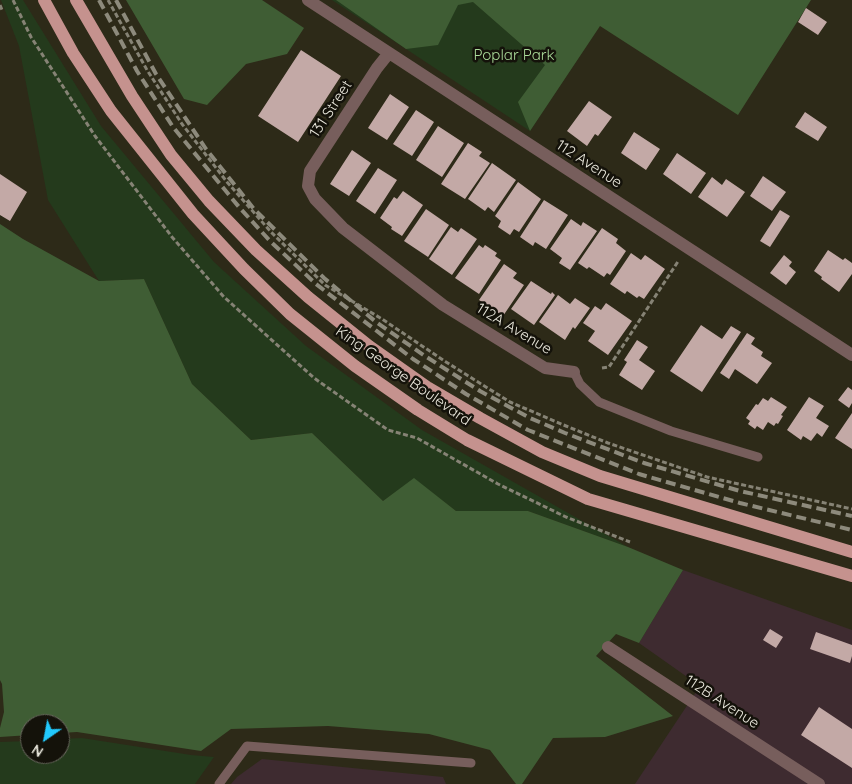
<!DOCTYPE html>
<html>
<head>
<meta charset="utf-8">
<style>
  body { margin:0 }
  #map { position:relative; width:852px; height:784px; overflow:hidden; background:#2d2a18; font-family:Quicksand,sans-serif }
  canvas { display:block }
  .north { position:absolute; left:20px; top:714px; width:50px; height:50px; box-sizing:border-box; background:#14120a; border:1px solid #69675e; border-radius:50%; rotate:213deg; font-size:14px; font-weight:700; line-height:20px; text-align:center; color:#e9e7dc }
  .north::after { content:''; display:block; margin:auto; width:18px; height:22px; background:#21c9fd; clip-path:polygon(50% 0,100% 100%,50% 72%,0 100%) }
</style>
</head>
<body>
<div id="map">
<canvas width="852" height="784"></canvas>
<div class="north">N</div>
</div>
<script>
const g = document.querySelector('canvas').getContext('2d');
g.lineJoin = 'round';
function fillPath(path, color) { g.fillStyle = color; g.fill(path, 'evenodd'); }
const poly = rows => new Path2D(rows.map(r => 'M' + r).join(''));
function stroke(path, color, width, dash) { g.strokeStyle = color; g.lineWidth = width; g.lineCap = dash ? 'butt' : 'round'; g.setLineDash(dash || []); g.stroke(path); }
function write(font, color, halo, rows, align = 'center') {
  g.font = font + ' Quicksand,sans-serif'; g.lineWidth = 5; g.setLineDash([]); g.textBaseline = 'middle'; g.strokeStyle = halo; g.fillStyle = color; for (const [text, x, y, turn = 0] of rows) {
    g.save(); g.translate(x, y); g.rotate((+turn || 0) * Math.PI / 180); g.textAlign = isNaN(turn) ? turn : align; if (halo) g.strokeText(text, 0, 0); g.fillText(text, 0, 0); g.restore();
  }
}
const industrial = poly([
  [683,570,852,630,852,784,635,784,700,686,639,643],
  [262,759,443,777,446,784,231,784,237,777]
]);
const green = poly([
  [1,0,23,0,101,126,214,262,306,346,422,430,628,547,528,511,456,511,414,479,383,501,312,433,251,440,192,384,144,279,99,281,48,200,19,46],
  [332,0,617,0,530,131],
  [82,738,191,755,214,757,195,784,0,784,0,742,30,741,30,754,60,754,60,739]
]);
const forest = poly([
  [126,0,262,0,304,28,287,54,246,64,207,105,184,99],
  [336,0,811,0,738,115,600,26,530,131,518,102,545,65,473,2,458,5,438,45,406,49],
  [0,224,23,239,99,281,144,279,192,384,251,440,312,433,383,501,414,478,456,511,528,511,628,547,683,570,639,643,616,634,596,656,673,716,605,737,553,738,522,784,516,784,490,750,429,734,328,726,231,729,201,751,77,732,60,733,60,724,30,724,30,735,0,737,0,728,4,712,2,684,0,680]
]);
const building = poly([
  [806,8,827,22,818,35,798,22],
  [301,50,341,76,298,142,258,116],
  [390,94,409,107,387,140,368,128],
  [589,101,612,117,598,136,595,134,587,146,567,131],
  [416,110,434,122,412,156,393,144],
  [805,112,827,127,818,141,795,127],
  [438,126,464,143,442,177,416,160],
  [634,132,660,149,646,170,621,153],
  [468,143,482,152,479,156,490,163,465,199,441,184],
  [352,150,371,163,349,196,330,184],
  [677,153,706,173,691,194,663,174],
  [492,163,516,180,494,212,488,207,485,211,468,199],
  [378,168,397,180,375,214,356,201],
  [0,174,27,192,10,221,0,215],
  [763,176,786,192,772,211,750,196],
  [712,177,722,185,726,179,745,192,727,217,698,197],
  [518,182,541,199,519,232,514,229,510,235,498,227,501,221,495,216],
  [403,191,423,205,402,236,391,229,392,227,380,218,394,197,397,199],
  [544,200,568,215,546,249,535,242,533,246,520,237],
  [426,209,449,225,428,257,404,241],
  [780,210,790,216,770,247,760,241],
  [571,219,581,226,583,222,597,231,570,270,559,263,562,258,550,249],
  [451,227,458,232,461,228,477,239,452,275,429,259],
  [602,228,618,239,616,243,626,251,610,275,607,273,604,277,589,267,587,269,578,263],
  [479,245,483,248,485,245,497,253,495,256,501,260,479,294,455,278],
  [828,250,843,260,845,258,852,263,852,274,839,292,821,279,822,277,814,271],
  [631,253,641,260,645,255,665,269,644,299,639,296,637,298,627,291,625,294,610,284],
  [784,255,792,262,789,266,796,272,786,285,770,273],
  [504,264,517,273,513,278,524,285,503,316,479,300],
  [531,281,551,294,552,292,555,295,534,325,511,309],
  [558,295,570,304,575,298,590,308,575,329,573,327,565,340,539,322],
  [606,303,632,321,608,355,588,341,595,331,583,323,595,306,601,310],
  [701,325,722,339,731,326,741,332,702,392,670,371],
  [747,333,755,338,751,344,763,352,761,356,772,363,757,384,735,369,729,379,720,373],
  [637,340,648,347,639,360,655,371,642,390,619,375,627,362,624,360],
  [848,387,852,390,852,403,849,408,838,400],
  [771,397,787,407,781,415,783,416,778,424,776,423,774,426,768,422,763,430,757,426,755,429,748,424,750,421,746,418,756,404,758,405,763,398,768,401],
  [809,397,824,406,816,418,829,426,822,437,817,433,811,441,803,436,801,440,787,430],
  [852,413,852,449,835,438],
  [770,629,783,637,776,648,763,640],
  [816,632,852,645,852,656,850,663,810,649],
  [819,707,852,729,852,768,801,735]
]);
const path = poly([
  [13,0,31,37,95,136,172,237,224,297,314,378,388,430,417,438,498,484,566,517,630,542],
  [108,0,147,70,182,124,227,182,271,232,325,285,382,319,446,362,510,402,566,426,608,443,707,477,852,509],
  [0,5,2,10],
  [602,368,609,367,679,260]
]);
const lane = poly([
  [574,372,580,384,599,402,671,431,758,457],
  [219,784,247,746,471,763]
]);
const street = poly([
  [308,0,852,355],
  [389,53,377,68,310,171,308,186,315,199,343,228,443,305,545,368,574,372],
  [608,647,819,784]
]);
const primary = poly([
  [44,0,73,53,111,111,193,214,244,269,290,314,355,366,418,410,467,440,588,499,852,576],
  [76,0,132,96,171,155,209,201,256,250,308,297,369,346,427,387,480,418,542,452,600,476,852,552]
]);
const rail = poly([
  [99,0,137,71,173,127,239,207,270,241,316,284,413,359,466,394,528,430,639,474,740,503,852,530],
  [116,0,156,74,206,149,254,209,324,278,376,322,425,356,480,391,530,418,565,433,644,463,740,491,852,516]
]);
const parkNames = [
  ["Poplar Park",514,55]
];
const streetNames = [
  ["131 Street",331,109,-57],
  ["112 Avenue",589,164,33],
  ["112A Avenue",514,329,31],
  ["King George Boulevard",403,376,35],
  ["112B Avenue",722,702,33]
];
fillPath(industrial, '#3e2b30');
fillPath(green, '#243a1c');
fillPath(forest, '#3f5d34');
fillPath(building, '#c3a9a6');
stroke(path, '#868375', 3, [5, 2.5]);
stroke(lane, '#775e5c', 9);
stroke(street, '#775e5c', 12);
stroke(primary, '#c5928e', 12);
stroke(rail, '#8d8a7c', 4, [10, 5]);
write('15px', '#adde9c', '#14120a', parkNames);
write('15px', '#e9e7dc', '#14120a', streetNames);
</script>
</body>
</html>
